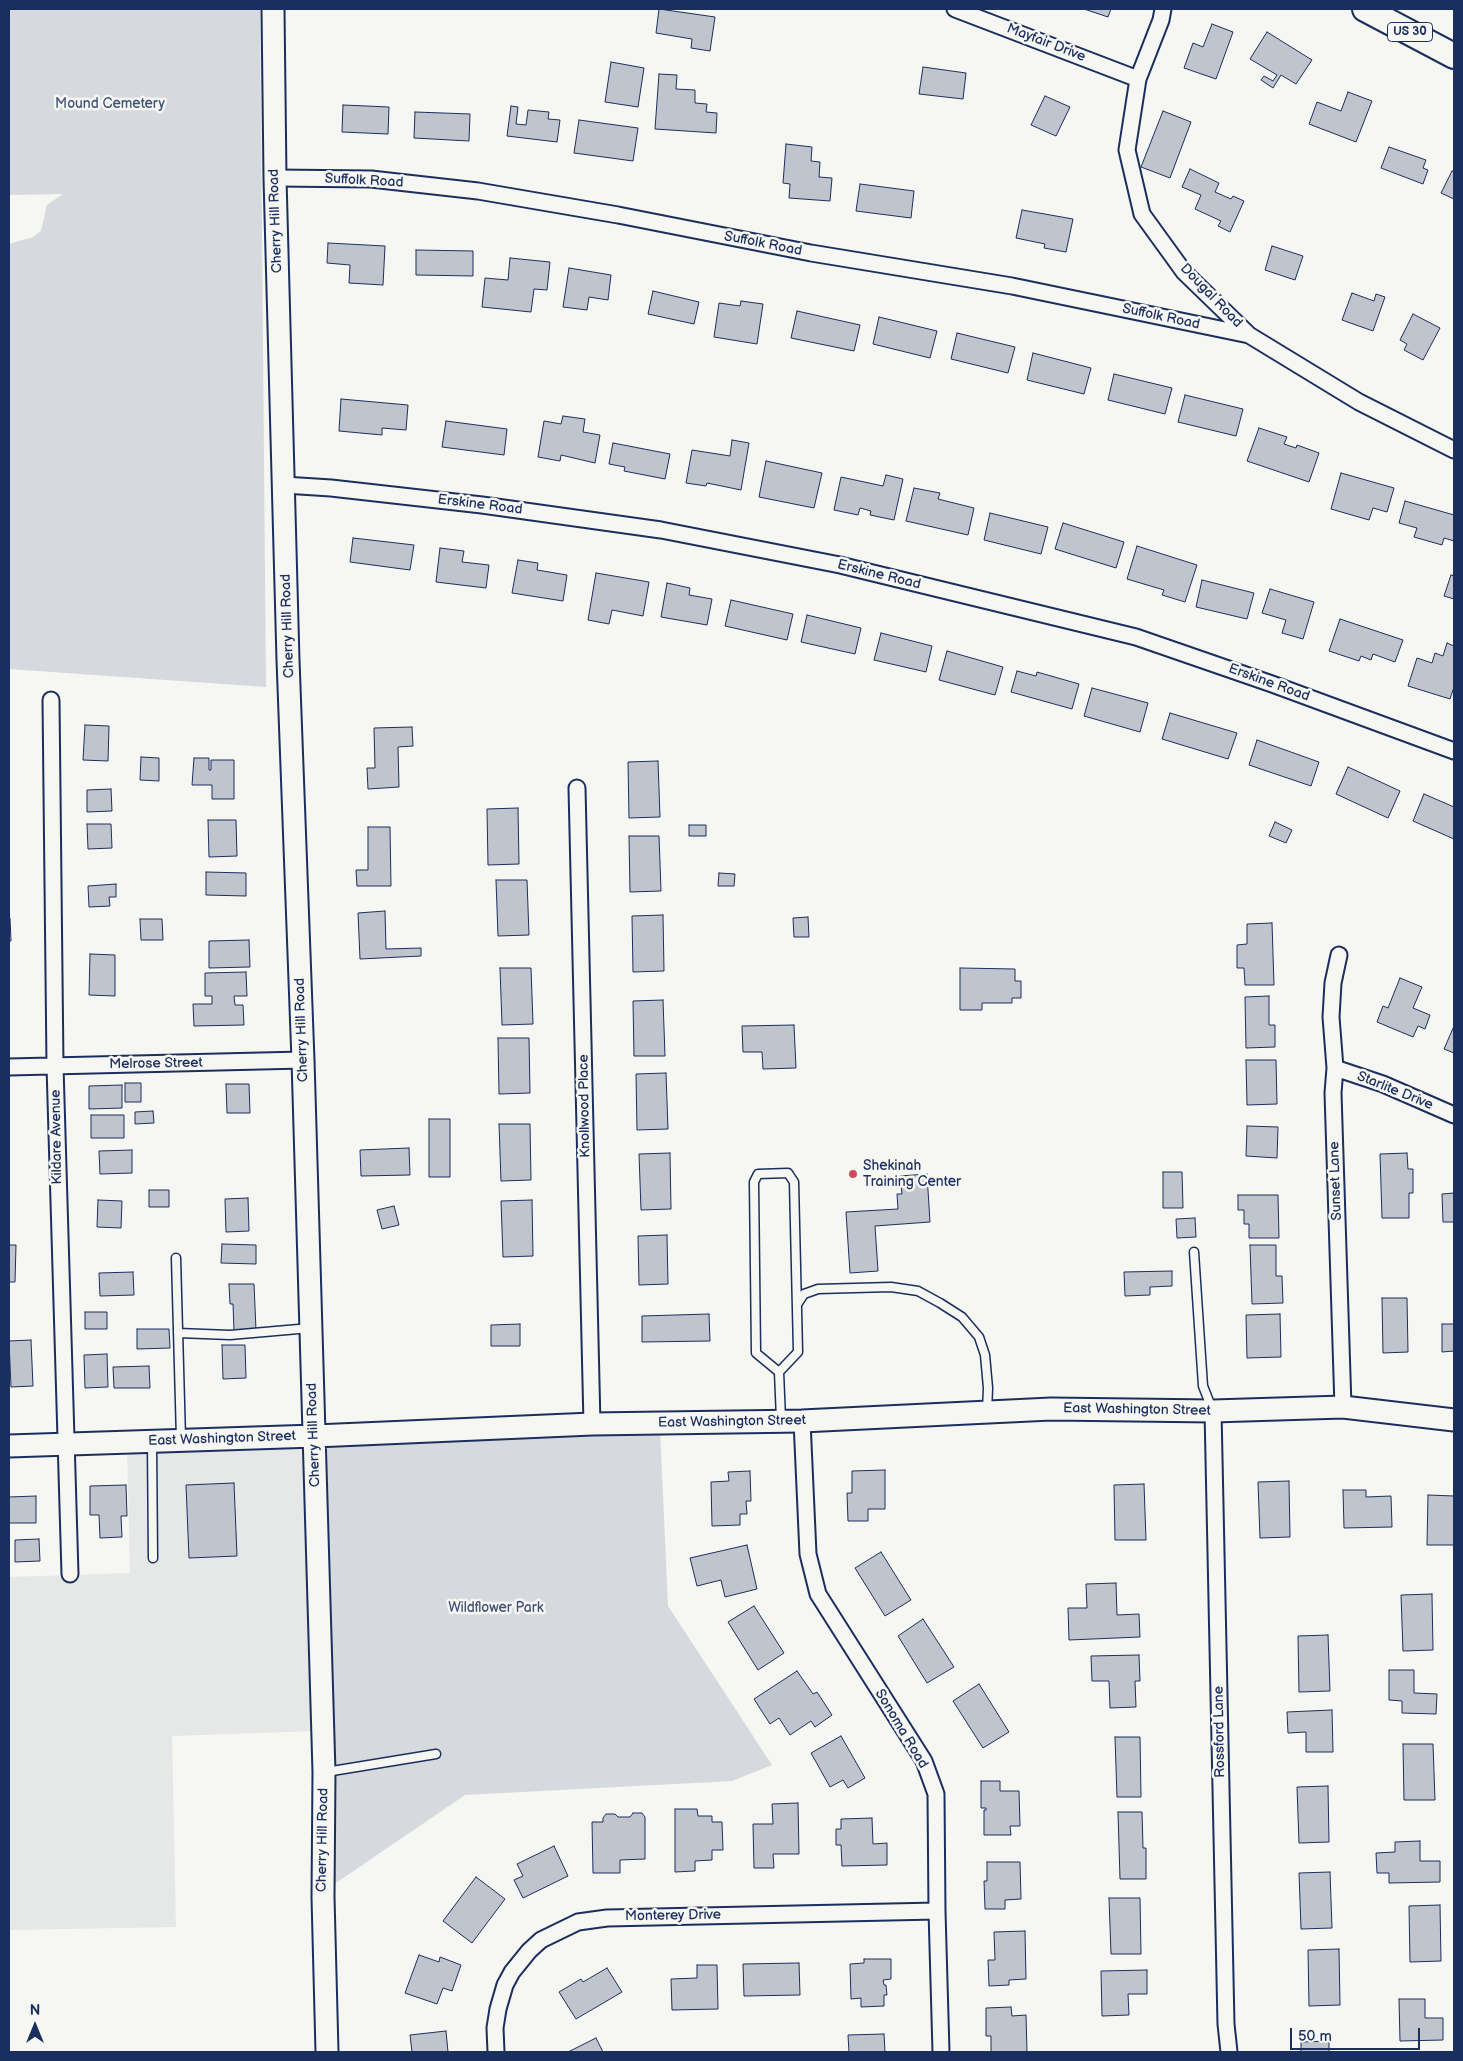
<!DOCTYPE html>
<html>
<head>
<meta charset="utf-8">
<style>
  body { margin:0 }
  #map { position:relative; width:1463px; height:2061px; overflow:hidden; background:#f6f6f2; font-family:"Balsamiq Sans",sans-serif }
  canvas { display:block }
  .frame { position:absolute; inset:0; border:10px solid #1b2f5e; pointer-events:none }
  .north { position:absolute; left:10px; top:2001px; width:50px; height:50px; -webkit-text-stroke:4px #f6f6f2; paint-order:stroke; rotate:0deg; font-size:14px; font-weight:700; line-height:20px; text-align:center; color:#1b2f5e }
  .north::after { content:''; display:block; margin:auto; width:18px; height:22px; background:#1b2f5e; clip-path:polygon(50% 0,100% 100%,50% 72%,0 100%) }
  .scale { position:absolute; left:1290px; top:2028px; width:130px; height:22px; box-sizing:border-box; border:2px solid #1b2f5e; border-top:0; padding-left:6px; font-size:15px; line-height:18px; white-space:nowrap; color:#1b2f5e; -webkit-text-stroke:4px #f6f6f2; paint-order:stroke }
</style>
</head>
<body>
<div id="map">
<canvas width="1463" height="2061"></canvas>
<div class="frame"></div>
<div class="north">N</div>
<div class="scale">50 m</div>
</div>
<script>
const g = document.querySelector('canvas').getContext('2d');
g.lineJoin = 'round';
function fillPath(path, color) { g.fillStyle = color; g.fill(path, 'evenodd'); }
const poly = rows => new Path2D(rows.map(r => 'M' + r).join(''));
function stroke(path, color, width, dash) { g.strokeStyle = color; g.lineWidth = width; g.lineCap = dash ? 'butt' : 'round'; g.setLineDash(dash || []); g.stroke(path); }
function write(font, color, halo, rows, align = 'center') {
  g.font = font + ' "Balsamiq Sans",sans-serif'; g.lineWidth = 5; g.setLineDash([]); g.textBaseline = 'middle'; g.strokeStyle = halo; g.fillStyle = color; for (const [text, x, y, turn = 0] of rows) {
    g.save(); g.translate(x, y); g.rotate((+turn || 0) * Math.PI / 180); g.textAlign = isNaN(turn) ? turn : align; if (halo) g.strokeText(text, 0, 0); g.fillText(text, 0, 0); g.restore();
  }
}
const built = poly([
  [310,1443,316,1731,172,1736,176,1927,9,1930,9,1577,130,1573,127,1447]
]);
const green = poly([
  [9,9,260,9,266,687,9,669,9,244,33,237,41,231,47,205,63,194,9,195],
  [660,1429,668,1606,772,1765,732,1781,465,1795,330,1887,321,1440]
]);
const building = poly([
  [659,9,715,17,710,51,691,48,692,39,656,33,659,9],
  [1084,9,1111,9,1108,17,1084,9],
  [1212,24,1233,32,1216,79,1184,68,1193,43,1203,47,1212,24],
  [1267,32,1312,60,1296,84,1281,75,1273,88,1261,80,1264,76,1273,81,1277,75,1250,59,1267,32],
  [611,62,644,68,638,107,605,102,611,62],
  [923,67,966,73,963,99,919,94,923,67],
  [659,74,677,75,676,89,695,90,695,103,707,104,706,112,717,113,716,133,655,129,659,74],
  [1348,92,1372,101,1356,142,1309,124,1317,102,1341,111,1348,92],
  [1045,96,1070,107,1056,136,1031,125,1045,96],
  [343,105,389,107,388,134,342,132,343,105],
  [511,106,518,107,516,124,526,125,528,110,549,112,548,119,560,120,557,142,507,136,511,106],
  [1163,111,1191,122,1170,178,1141,167,1163,111],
  [415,112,470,114,469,141,414,138,415,112],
  [579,120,638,128,633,161,574,153,579,120],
  [786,144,812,147,811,161,820,162,819,177,832,178,830,201,789,198,790,184,783,183,786,144],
  [1389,147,1426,160,1423,168,1428,170,1423,184,1381,168,1389,147],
  [1190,169,1219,183,1215,192,1231,199,1233,196,1244,201,1230,232,1218,226,1221,221,1195,209,1201,195,1182,187,1190,169],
  [1452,171,1454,172,1454,199,1441,193,1452,171],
  [860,184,914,191,911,218,856,211,860,184],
  [1022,210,1073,219,1066,252,1044,248,1045,244,1016,238,1022,210],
  [328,243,385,246,383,285,349,283,350,265,327,263,328,243],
  [1272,246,1303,256,1295,280,1265,270,1272,246],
  [416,250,473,251,473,276,416,275,416,250],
  [510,258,550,262,547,290,534,289,531,312,482,307,485,278,508,280,510,258],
  [569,268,611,275,608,300,589,297,587,310,563,307,569,268],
  [653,291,699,302,694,324,648,314,653,291],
  [1352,293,1374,301,1376,294,1385,297,1373,331,1342,320,1352,293],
  [741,301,763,304,757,344,714,337,719,303,740,306,741,301],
  [797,311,860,325,854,351,791,338,797,311],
  [1413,314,1440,328,1423,360,1404,350,1407,344,1400,340,1413,314],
  [879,317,937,331,930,358,873,344,879,317],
  [957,333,1015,347,1008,373,951,359,957,333],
  [1033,353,1091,368,1084,394,1027,380,1033,353],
  [1114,374,1172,388,1165,414,1108,400,1114,374],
  [1185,395,1243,409,1236,436,1178,422,1185,395],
  [341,399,408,405,406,430,382,428,382,435,339,431,341,399],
  [563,416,585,419,583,432,600,435,595,463,561,455,560,461,538,457,544,421,561,424,563,416],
  [446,421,507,429,504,455,442,447,446,421],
  [1259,428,1287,437,1284,444,1296,448,1297,445,1319,453,1309,482,1247,461,1259,428],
  [732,440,749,443,741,490,707,483,706,486,686,483,692,450,730,456,732,440],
  [613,443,670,454,665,479,624,471,625,467,609,464,613,443],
  [766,461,822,473,814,508,759,497,766,461],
  [1341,473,1394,488,1387,512,1373,508,1369,520,1331,509,1341,473],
  [886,475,903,479,894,520,870,515,871,511,860,508,858,515,834,510,841,477,883,486,886,475],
  [914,488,940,493,938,499,974,508,968,535,906,521,914,488],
  [1405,501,1454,515,1454,541,1444,538,1442,545,1414,537,1417,528,1399,523,1405,501],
  [990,513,1048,527,1041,554,984,540,990,513],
  [1063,523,1124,542,1116,568,1055,549,1063,523],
  [353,538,414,545,410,570,350,562,353,538],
  [1137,546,1197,565,1185,602,1162,595,1164,590,1127,579,1137,546],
  [440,548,464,551,462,562,489,565,486,588,436,582,440,548],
  [518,560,538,563,537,570,567,575,563,601,512,593,518,560],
  [596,573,649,582,643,616,612,610,609,624,588,620,596,573],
  [1451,575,1454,576,1454,599,1444,596,1451,575],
  [1202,580,1254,593,1247,619,1196,607,1202,580],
  [667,583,690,588,689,595,712,599,707,625,661,617,667,583],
  [1270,589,1314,602,1303,639,1282,633,1286,620,1262,613,1270,589],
  [731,600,793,614,787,640,725,626,731,600],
  [807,615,861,628,855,654,801,642,807,615],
  [1340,619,1403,640,1395,662,1373,654,1371,660,1361,656,1359,661,1329,651,1340,619],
  [881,633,932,646,926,672,874,660,881,633],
  [1447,643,1454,646,1454,687,1450,699,1408,686,1417,658,1432,663,1435,653,1443,656,1447,643],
  [947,651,1003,667,995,695,939,680,947,651],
  [1017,671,1036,676,1037,672,1079,684,1072,709,1011,692,1017,671],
  [1092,688,1148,703,1140,732,1084,716,1092,688],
  [1170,713,1237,733,1228,759,1162,739,1170,713],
  [85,725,109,726,108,761,83,760,85,725],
  [412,727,413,746,398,747,399,787,368,789,367,768,375,768,374,728,412,727],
  [1257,740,1319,762,1311,786,1249,765,1257,740],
  [141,757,159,758,159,781,140,780,141,757],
  [194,758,209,758,209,770,211,770,211,760,234,760,234,799,212,799,212,785,192,785,194,758],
  [658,761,660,817,629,818,628,762,658,761],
  [1348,767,1400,791,1388,818,1336,794,1348,767],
  [111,789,112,811,87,812,87,790,111,789],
  [1424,794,1454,807,1454,839,1413,821,1424,794],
  [518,808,519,864,488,865,487,809,518,808],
  [208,820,236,820,237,856,209,857,208,820],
  [1275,822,1292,830,1286,843,1269,836,1275,822],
  [87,824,111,824,112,848,88,849,87,824],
  [689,825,706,825,706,836,689,836,689,825],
  [368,827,390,827,391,886,357,886,356,870,368,870,368,827],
  [629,836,659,836,661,891,630,892,629,836],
  [206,872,246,873,246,896,206,895,206,872],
  [719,873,735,874,734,886,718,886,719,873],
  [496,880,527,880,529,935,498,936,496,880],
  [116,884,116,897,109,897,110,906,89,907,88,886,116,884],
  [385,911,386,949,421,948,421,956,360,959,358,913,385,911],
  [663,915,664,971,633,972,632,916,663,915],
  [808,917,809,937,794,937,793,918,808,917],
  [9,918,10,918,11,941,9,941,9,918],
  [140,919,162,919,163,940,141,940,140,919],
  [1272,923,1274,985,1245,985,1244,968,1237,968,1237,945,1247,944,1247,924,1272,923],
  [249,940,250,967,209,968,209,941,249,940],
  [90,954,115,955,115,996,89,995,90,954],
  [500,968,531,968,533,1024,502,1025,500,968],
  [960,968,1015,969,1015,981,1021,981,1021,998,1012,998,1012,1003,982,1003,982,1010,960,1010,960,968],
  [246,972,247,996,234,996,235,1005,243,1005,244,1025,194,1026,193,1004,212,1004,212,996,205,996,205,973,246,972],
  [1400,978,1422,987,1413,1008,1430,1015,1425,1029,1418,1026,1413,1037,1377,1022,1383,1006,1388,1008,1400,978],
  [1269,996,1269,1025,1275,1025,1275,1047,1246,1048,1245,997,1269,996],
  [663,1000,665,1056,634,1056,633,1001,663,1000],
  [794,1025,796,1068,763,1069,762,1052,743,1052,742,1026,794,1025],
  [1454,1026,1454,1053,1444,1049,1454,1026],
  [498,1038,529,1038,530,1093,499,1094,498,1038],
  [1246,1060,1276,1060,1277,1104,1247,1105,1246,1060],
  [666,1073,668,1129,637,1130,636,1074,666,1073],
  [125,1083,141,1083,141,1102,125,1102,125,1083],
  [226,1084,249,1084,250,1113,227,1113,226,1084],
  [122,1085,122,1108,89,1109,89,1086,122,1085],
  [153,1111,154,1123,135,1124,135,1112,153,1111],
  [91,1115,124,1115,124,1138,91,1138,91,1115],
  [429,1119,450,1119,450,1177,429,1177,429,1119],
  [499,1124,530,1124,531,1180,501,1181,499,1124],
  [1247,1126,1278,1127,1277,1158,1246,1156,1247,1126],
  [409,1148,410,1175,361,1176,360,1150,409,1148],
  [132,1150,132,1173,100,1174,99,1151,132,1150],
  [670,1153,671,1209,641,1210,639,1154,670,1153],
  [1407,1153,1408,1169,1413,1169,1413,1193,1409,1193,1409,1218,1382,1218,1380,1154,1407,1153],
  [1163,1172,1182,1172,1183,1208,1163,1208,1163,1172],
  [927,1174,930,1222,875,1226,878,1271,850,1273,846,1212,898,1209,897,1194,902,1194,900,1176,927,1174],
  [149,1190,169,1190,169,1207,149,1207,149,1190],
  [1454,1193,1454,1222,1443,1222,1442,1194,1454,1193],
  [1238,1195,1278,1195,1279,1238,1249,1238,1249,1224,1244,1224,1244,1210,1238,1210,1238,1195],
  [248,1198,249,1231,226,1232,225,1199,248,1198],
  [98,1200,122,1201,121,1228,97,1227,98,1200],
  [532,1200,533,1256,503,1257,501,1201,532,1200],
  [394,1206,399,1225,382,1229,377,1210,394,1206],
  [1195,1218,1196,1237,1177,1238,1176,1219,1195,1218],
  [667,1235,668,1284,639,1285,638,1236,667,1235],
  [222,1244,256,1245,256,1264,221,1263,222,1244],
  [9,1245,16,1245,15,1282,9,1282,9,1245],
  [1250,1245,1276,1245,1276,1276,1282,1276,1283,1303,1252,1304,1250,1245],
  [1172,1271,1172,1286,1150,1287,1150,1295,1125,1296,1124,1272,1172,1271],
  [133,1272,134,1295,100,1296,99,1273,133,1272],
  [229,1284,254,1284,256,1330,234,1331,233,1304,230,1304,229,1284],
  [1382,1298,1407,1298,1408,1352,1383,1353,1382,1298],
  [85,1312,107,1312,107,1329,85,1329,85,1312],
  [709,1314,710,1341,642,1342,642,1316,709,1314],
  [1280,1314,1281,1357,1247,1358,1246,1315,1280,1314],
  [520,1324,520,1346,491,1346,491,1325,520,1324],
  [1442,1324,1454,1324,1454,1351,1442,1352,1442,1324],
  [137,1329,169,1329,170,1348,137,1349,137,1329],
  [31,1340,33,1386,11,1387,9,1341,31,1340],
  [222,1345,245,1345,246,1378,223,1379,222,1345],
  [107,1354,108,1387,85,1388,84,1355,107,1354],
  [149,1366,150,1388,114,1388,113,1367,149,1366],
  [885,1470,885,1509,868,1509,868,1521,848,1521,847,1493,852,1493,852,1471,885,1470],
  [750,1471,751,1501,746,1501,747,1514,740,1514,740,1525,712,1526,711,1482,729,1481,728,1472,750,1471],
  [1289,1481,1290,1537,1260,1538,1258,1482,1289,1481],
  [234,1483,237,1556,189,1558,186,1485,234,1483],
  [1144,1484,1146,1540,1115,1540,1114,1485,1144,1484],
  [126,1485,127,1516,121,1516,122,1537,100,1538,99,1515,90,1515,90,1486,126,1485],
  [1343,1490,1366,1490,1366,1497,1391,1496,1392,1527,1344,1528,1343,1490],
  [1428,1495,1454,1496,1454,1545,1427,1545,1428,1495],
  [36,1496,36,1523,9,1523,9,1497,36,1496],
  [39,1539,40,1561,15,1562,15,1540,39,1539],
  [747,1545,757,1589,725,1597,721,1580,697,1586,690,1558,747,1545],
  [881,1552,911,1600,885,1616,855,1568,881,1552],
  [1116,1583,1117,1615,1139,1614,1140,1637,1069,1640,1068,1608,1087,1608,1086,1584,1116,1583],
  [1432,1594,1433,1650,1403,1651,1401,1595,1432,1594],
  [754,1606,784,1653,758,1670,728,1622,754,1606],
  [923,1619,954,1667,927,1683,898,1636,923,1619],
  [1328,1635,1330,1691,1299,1692,1298,1636,1328,1635],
  [1139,1655,1140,1681,1135,1681,1136,1707,1110,1708,1109,1681,1092,1681,1091,1656,1139,1655],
  [1389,1670,1414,1670,1414,1693,1437,1694,1436,1714,1402,1713,1402,1701,1389,1700,1389,1670],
  [797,1671,813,1694,817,1692,832,1715,815,1727,811,1721,790,1735,779,1718,770,1724,754,1699,797,1671],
  [979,1684,1009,1732,983,1748,953,1701,979,1684],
  [1332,1710,1333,1752,1306,1752,1306,1732,1288,1733,1287,1712,1332,1710],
  [841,1736,865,1778,848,1788,843,1780,830,1787,811,1753,841,1736],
  [1115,1737,1140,1737,1141,1797,1117,1797,1115,1737],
  [1403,1744,1433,1744,1435,1800,1404,1800,1403,1744],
  [981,1781,1000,1781,1000,1791,1019,1791,1020,1826,1010,1826,1011,1835,984,1835,984,1810,986,1810,986,1808,981,1808,981,1781],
  [1328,1786,1329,1842,1299,1843,1297,1787,1328,1786],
  [798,1803,799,1854,773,1854,774,1868,754,1868,753,1824,773,1824,772,1804,798,1803],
  [675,1809,697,1809,698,1816,712,1816,712,1822,722,1822,723,1850,712,1850,712,1860,695,1861,695,1871,675,1872,675,1809],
  [1118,1812,1142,1812,1143,1848,1146,1848,1146,1879,1120,1879,1118,1812],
  [633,1813,642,1813,645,1817,645,1859,620,1860,620,1873,593,1873,592,1822,603,1822,603,1818,606,1814,615,1814,618,1817,630,1817,633,1813],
  [872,1818,873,1844,887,1843,887,1865,842,1866,841,1845,836,1845,836,1829,841,1829,841,1819,872,1818],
  [1420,1841,1420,1861,1440,1861,1440,1882,1389,1883,1389,1873,1377,1873,1376,1853,1395,1852,1395,1842,1420,1841],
  [554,1846,568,1876,523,1898,514,1880,523,1876,517,1864,554,1846],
  [987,1862,1020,1862,1021,1899,1005,1900,1005,1909,985,1909,984,1881,987,1881,987,1862],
  [1330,1872,1332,1928,1301,1929,1299,1873,1330,1872],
  [476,1877,505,1899,472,1943,443,1921,476,1877],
  [1109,1898,1140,1898,1141,1954,1111,1954,1109,1898],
  [1440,1905,1441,1961,1410,1962,1409,1906,1440,1905],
  [1025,1931,1026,1979,1009,1980,1009,1985,989,1986,988,1960,995,1960,994,1932,1025,1931],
  [1339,1949,1340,2005,1309,2006,1308,1950,1339,1949],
  [419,1955,439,1962,440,1957,461,1965,452,1991,443,1988,437,2004,405,1993,419,1955],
  [864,1959,891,1959,891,1979,883,1980,884,1985,886,1985,887,1995,884,1995,884,2006,861,2007,861,1998,851,1999,850,1964,864,1963,864,1959],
  [799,1963,800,1995,744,1996,743,1964,799,1963],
  [697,1965,717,1965,718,2009,672,2010,671,1979,697,1978,697,1965],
  [607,1968,622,1992,576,2019,559,1992,581,1979,583,1982,607,1968],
  [1147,1970,1147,1994,1128,1994,1129,2015,1102,2016,1101,1971,1147,1970],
  [1399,1999,1425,1999,1425,2018,1443,2018,1443,2040,1400,2041,1399,1999],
  [1011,2007,1012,2016,1026,2015,1027,2052,991,2052,991,2036,986,2036,986,2008,1011,2007],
  [446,2031,448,2052,412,2052,410,2035,446,2031],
  [884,2034,885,2052,849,2052,848,2035,884,2034],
  [596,2038,603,2052,568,2052,596,2038],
  [1329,2041,1329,2052,1301,2052,1301,2042,1329,2041]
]);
const lane = poly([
  [1194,1252,1203,1386,1212,1409],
  [176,1258,181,1439],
  [798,1303,804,1294,818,1289,891,1287,918,1291,940,1303,962,1317,979,1337,985,1355,988,1388,987,1411],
  [178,1333,230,1335,310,1328],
  [779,1372,756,1353,754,1182,758,1174,788,1173,794,1182,798,1352,779,1372,781,1419],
  [152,1443,153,1558],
  [326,1772,436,1754]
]);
const street = poly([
  [955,9,1138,79],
  [1163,9,1161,20,1138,79,1127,150,1142,214,1184,272,1249,335,1359,402,1454,450],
  [275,178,371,179,478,191,618,215,811,253,1012,286,1249,335],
  [284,485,331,488,482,505,661,530,840,565,1136,637,1272,684,1454,751],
  [51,700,55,1066,70,1574],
  [577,788,592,1424],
  [1339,955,1333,983,1331,1017,1335,1068,1333,1093,1343,1407],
  [9,1067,303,1060],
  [1335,1068,1383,1084,1454,1115],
  [1213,1411,1226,2024,1229,2052],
  [802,1421,808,1554,818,1594,924,1761,936,1794,937,1911,941,2052],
  [496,2052,495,2028,498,2009,505,1985,512,1972,529,1951,541,1940,578,1922,607,1918,937,1911]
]);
const secondary = poly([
  [273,9,275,178,288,660,303,1060,324,1772,323,1897,327,2052],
  [9,1446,315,1436,592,1424,802,1421,1051,1409,1213,1411,1343,1407,1454,1420]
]);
const primary = poly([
  [1365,9,1454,56]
]);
const markers = [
  [853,1174,5,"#d1495b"]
];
const shields = [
  [1410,32,45]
];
const shieldNames = [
  ["US 30",1410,32]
];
const streetNames = [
  ["Mayfair Drive",1046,43,21],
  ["Suffolk Road",364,181,3],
  ["Cherry Hill Road",276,221,-92],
  ["Suffolk Road",763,244,11],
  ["Dougal Road",1211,296,46],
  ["Suffolk Road",1161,317,12],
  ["Erskine Road",480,505,7],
  ["Erskine Road",879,575,14],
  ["Cherry Hill Road",288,626,-92],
  ["Erskine Road",1269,683,20],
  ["Cherry Hill Road",302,1030,-92],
  ["Melrose Street",156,1064,-1],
  ["Starlite Drive",1395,1091,22],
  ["Knollwood Place",585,1106,-91],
  ["Kildare Avenue",57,1137,-91],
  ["Sunset Lane",1336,1181,-92],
  ["East Washington Street",1137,1410,1],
  ["East Washington Street",732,1422,-1],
  ["Cherry Hill Road",314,1435,-92],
  ["East Washington Street",222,1439,-2],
  ["Sonoma Road",901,1729,59],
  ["Rossford Lane",1220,1732,-91],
  ["Cherry Hill Road",323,1840,-89],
  ["Monterey Drive",673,1916,-1]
];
const parkNames = [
  ["Mound Cemetery",110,104],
  ["Wildflower Park",496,1608]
];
const poiNames = [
  ["Shekinah",863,1166],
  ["Training Center",863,1182]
];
fillPath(built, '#e6e7e7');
fillPath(green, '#d6d9dd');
fillPath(building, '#c0c4cd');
stroke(building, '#1b2f5e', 1);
stroke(lane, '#1b2f5e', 11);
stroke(street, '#1b2f5e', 19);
stroke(secondary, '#1b2f5e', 25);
stroke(primary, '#1b2f5e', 28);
stroke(lane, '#f6f6f2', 8);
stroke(street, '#f6f6f2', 15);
stroke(secondary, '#f6f6f2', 21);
stroke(primary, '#f6f6f2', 24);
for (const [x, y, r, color] of markers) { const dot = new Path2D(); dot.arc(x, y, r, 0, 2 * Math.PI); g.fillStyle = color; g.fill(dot); stroke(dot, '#f6f6f2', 2); }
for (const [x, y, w] of shields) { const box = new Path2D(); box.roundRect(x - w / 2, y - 9.5, w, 19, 4); g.fillStyle = '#f6f6f2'; g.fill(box); stroke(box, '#1b2f5e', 1); }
write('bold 12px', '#1b2f5e', null, shieldNames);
write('14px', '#1b2f5e', '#f6f6f2', streetNames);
write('14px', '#405177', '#f6f6f2', parkNames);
write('14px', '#1b2f5e', '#f6f6f2', poiNames, 'left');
</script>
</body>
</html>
